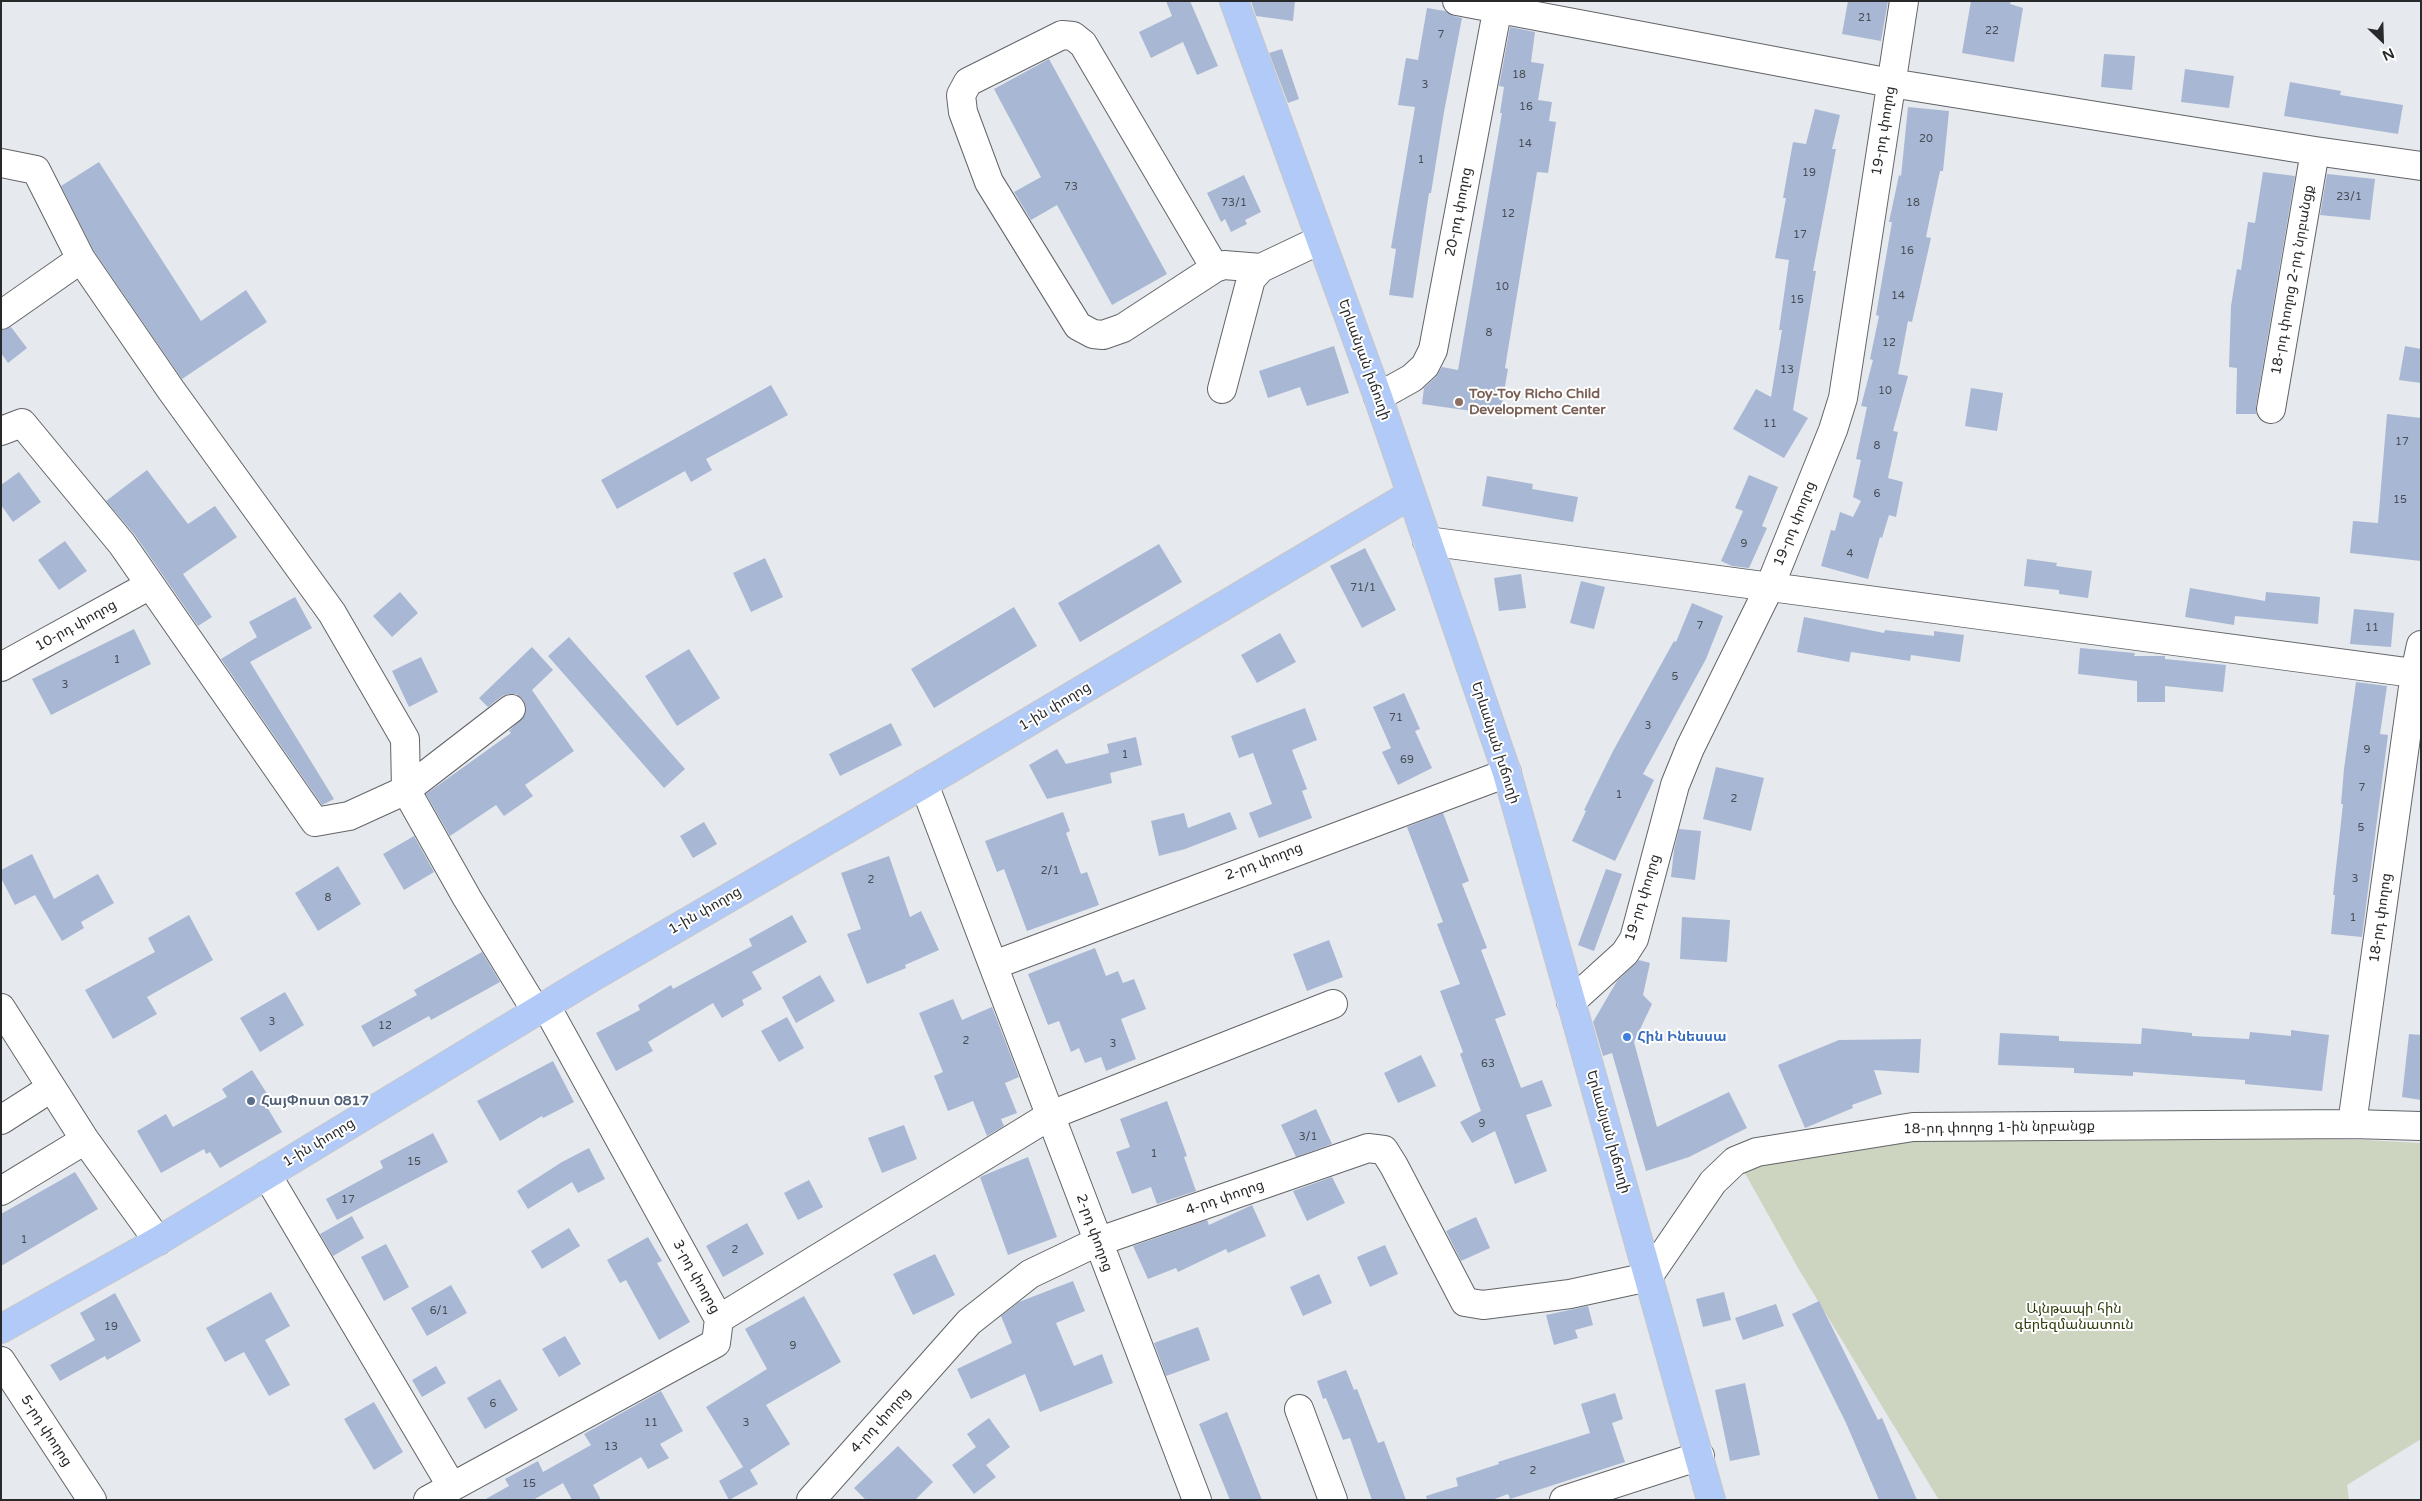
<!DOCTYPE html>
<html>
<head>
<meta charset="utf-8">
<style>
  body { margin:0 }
  #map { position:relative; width:2422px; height:1501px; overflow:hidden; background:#e6e9ed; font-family:"Varela Round",sans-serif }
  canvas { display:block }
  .frame { position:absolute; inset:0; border:2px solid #28292b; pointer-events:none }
  .north { position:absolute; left:2357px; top:15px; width:50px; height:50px; -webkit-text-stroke:4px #fff; paint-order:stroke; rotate:156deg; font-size:14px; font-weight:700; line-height:20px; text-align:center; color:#28292b }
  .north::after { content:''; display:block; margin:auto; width:18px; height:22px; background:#28292b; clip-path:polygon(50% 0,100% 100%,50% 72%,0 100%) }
</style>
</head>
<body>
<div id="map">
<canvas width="2422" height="1501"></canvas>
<div class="frame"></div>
<div class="north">N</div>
</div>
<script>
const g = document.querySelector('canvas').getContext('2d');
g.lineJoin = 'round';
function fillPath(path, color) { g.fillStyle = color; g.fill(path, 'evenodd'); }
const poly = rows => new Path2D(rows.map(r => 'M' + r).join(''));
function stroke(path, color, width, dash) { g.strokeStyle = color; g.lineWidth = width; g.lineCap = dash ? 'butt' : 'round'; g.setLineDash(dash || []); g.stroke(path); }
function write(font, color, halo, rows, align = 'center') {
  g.font = font + ' "Varela Round","Noto Sans Armenian",sans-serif'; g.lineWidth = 4; g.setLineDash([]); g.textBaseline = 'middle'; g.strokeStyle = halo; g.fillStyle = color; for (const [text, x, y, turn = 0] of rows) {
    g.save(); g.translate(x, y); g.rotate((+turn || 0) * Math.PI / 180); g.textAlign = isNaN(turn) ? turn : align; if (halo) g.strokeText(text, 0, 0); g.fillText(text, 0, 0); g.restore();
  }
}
const green = poly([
  [1925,1133,2365,1140,2421,1143,2421,1439,2347,1485,2349,1500,1939,1500,1798,1268,1742,1168]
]);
const building = poly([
  [1166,1,1190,1,1218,66,1197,75,1183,42,1151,58,1139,32,1172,16],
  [1251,1,1295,1,1293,21,1256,16],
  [1848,1,1888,1,1881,41,1842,34],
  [1971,1,2011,1,2010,4,2023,8,2014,62,1962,53],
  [1427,8,1445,11,1454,16,1462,18,1444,112,1431,193,1429,193,1413,298,1389,295,1396,249,1391,248,1415,107,1398,105,1406,58,1418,60],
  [1510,27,1535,32,1531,62,1544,64,1538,100,1552,102,1549,121,1556,122,1548,173,1537,172,1505,368,1508,369,1500,415,1422,404,1424,388,1436,377,1442,367,1458,370,1502,113,1500,113,1504,87,1499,86],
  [1282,49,1299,99,1288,103,1269,53],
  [2104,54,2135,56,2132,90,2101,87],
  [1049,59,1167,274,1112,305,1057,205,1031,220,1014,192,1041,177,994,89],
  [2185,69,2234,76,2229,108,2181,102],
  [2290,82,2341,91,2340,95,2403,105,2398,134,2284,116],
  [1908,107,1949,111,1943,171,1940,171,1926,237,1931,238,1912,322,1908,321,1898,374,1908,376,1893,431,1898,432,1888,478,1903,482,1896,517,1889,515,1882,538,1880,537,1868,579,1821,566,1831,530,1835,531,1840,512,1853,517,1861,501,1853,497,1861,460,1856,459,1867,407,1861,406,1873,360,1870,359,1879,316,1876,315,1892,222,1889,222,1899,175,1901,176],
  [1815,109,1840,115,1832,149,1836,149,1813,271,1816,271,1793,410,1808,418,1784,458,1733,429,1756,389,1771,397,1782,330,1779,330,1789,260,1775,258,1786,198,1783,198,1793,142,1806,144],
  [99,162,201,321,246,290,267,322,182,379,94,251,61,186],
  [2263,172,2295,176,2256,406,2256,414,2236,414,2237,368,2229,367,2231,306,2237,269,2241,270,2248,222,2255,223],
  [2327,174,2375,179,2370,220,2320,215],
  [1244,175,1261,212,1245,220,1247,224,1231,232,1225,219,1221,222,1207,193],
  [11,327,27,348,8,363,1,353,1,330],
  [1334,346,1349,393,1307,406,1300,387,1268,398,1259,371],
  [2405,346,2421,349,2421,383,2399,380],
  [771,385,788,415,706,459,712,470,691,482,685,471,617,509,601,480],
  [1971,388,2003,393,1997,431,1965,426],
  [2387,414,2421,418,2421,561,2350,553,2353,521,2378,523],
  [147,470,188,524,215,506,237,537,183,574,212,617,198,626,135,535,106,501],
  [19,472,41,502,13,522,1,505,1,485],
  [1749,475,1778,487,1762,526,1767,528,1749,568,1732,566,1721,561,1743,511,1735,508],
  [1487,476,1533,484,1532,489,1578,497,1573,522,1482,506],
  [65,541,87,571,59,590,38,560],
  [1159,544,1182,582,1080,642,1058,603],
  [1365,548,1396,610,1362,628,1330,566],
  [765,558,783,597,751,612,733,573],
  [2027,559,2057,563,2056,566,2092,571,2088,598,2059,594,2059,590,2024,586],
  [1521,574,1526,608,1499,611,1494,578],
  [1581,581,1605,587,1594,629,1570,623],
  [2190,588,2265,601,2266,592,2320,597,2318,624,2235,616,2234,625,2185,617],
  [400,592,418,613,392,637,373,616],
  [295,597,312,628,250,662,334,799,322,805,221,659,257,637,249,622],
  [1692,603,1723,616,1706,659,1643,774,1654,780,1615,861,1572,841,1586,811,1584,810,1613,751,1674,641,1676,642],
  [1014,607,1037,646,934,708,911,669],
  [2354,609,2394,613,2391,647,2350,644],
  [1804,617,1884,633,1885,630,1934,636,1934,631,1964,635,1960,662,1911,655,1910,661,1851,652,1849,662,1797,652],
  [134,629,151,664,51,715,32,679],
  [1280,633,1296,662,1257,683,1241,655],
  [569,637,685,769,664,788,548,656],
  [532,647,553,670,532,690,574,751,525,785,533,796,504,816,496,805,450,836,426,794,511,733,509,731,525,715,526,706,523,699,516,694,508,694,502,696,488,707,479,698],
  [2080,648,2135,653,2134,656,2165,656,2165,659,2226,665,2223,692,2165,686,2165,702,2137,702,2137,681,2078,674],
  [689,649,720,698,677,726,645,676],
  [421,657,438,692,409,707,392,671],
  [2356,682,2387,686,2380,734,2388,735,2362,937,2331,934,2335,895,2333,895,2343,804,2341,804,2344,769],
  [1404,693,1420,729,1415,731,1432,768,1398,785,1382,752,1391,748,1373,707],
  [1305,708,1317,740,1292,750,1307,789,1302,791,1312,818,1259,838,1249,813,1272,804,1253,753,1239,758,1231,736],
  [891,723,902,745,840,776,829,754],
  [1136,737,1142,765,1110,773,1112,783,1047,799,1029,765,1057,749,1066,764,1109,753,1107,744],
  [1716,767,1764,778,1751,831,1703,819],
  [1063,812,1070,831,1066,833,1081,874,1087,872,1099,905,1027,931,1004,869,997,872,985,841],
  [1230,812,1237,829,1185,849,1159,856,1151,821,1184,813,1188,828],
  [1443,813,1469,881,1462,884,1487,948,1481,950,1506,1015,1495,1019,1521,1088,1542,1080,1552,1106,1526,1115,1547,1171,1515,1184,1495,1131,1472,1143,1460,1122,1481,1111,1460,1054,1463,1052,1440,991,1460,984,1437,924,1443,922,1407,827],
  [704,822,717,844,693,858,680,836],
  [1679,829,1701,831,1695,880,1671,877,1674,850],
  [414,836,434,872,404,890,383,854],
  [32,854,54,899,98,874,114,903,81,922,84,928,62,941,35,895,15,905,1,878,1,870],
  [889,856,910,917,921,911,939,950,905,965,906,968,867,984,847,934,861,929,841,873],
  [338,866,361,904,318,931,295,893],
  [1606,869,1622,874,1594,951,1578,945],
  [189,915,213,960,147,997,157,1014,113,1039,85,990,155,952,148,938],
  [792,915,807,942,752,972,762,989,742,1000,744,1005,722,1018,713,1003,648,1042,653,1051,616,1071,596,1033,640,1010,638,1005,671,985,673,989,752,946,749,939],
  [1682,917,1730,920,1727,962,1680,959],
  [1329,940,1343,977,1307,991,1293,954],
  [1095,948,1106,976,1118,971,1123,983,1134,979,1146,1009,1121,1019,1136,1059,1106,1071,1101,1057,1085,1063,1079,1048,1071,1052,1059,1021,1048,1025,1028,974],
  [482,952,500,982,431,1020,429,1016,373,1047,361,1026,417,995,414,990],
  [1639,960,1650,963,1643,995,1652,1004,1634,1042,1657,1127,1729,1092,1747,1128,1689,1157,1646,1171,1612,1053,1603,1056,1593,1022,1617,981],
  [820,975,835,1001,796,1023,782,997],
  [285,992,304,1025,260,1052,240,1018],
  [953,999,962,1020,992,1007,1019,1077,1005,1083,1017,1113,1001,1119,1004,1126,987,1136,973,1101,948,1111,934,1076,943,1072,919,1013],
  [787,1017,804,1048,779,1062,761,1031],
  [2142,1028,2192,1033,2192,1036,2249,1039,2250,1032,2291,1036,2291,1030,2329,1035,2322,1091,2245,1084,2245,1080,2133,1072,2133,1076,2074,1073,2074,1068,1998,1065,2000,1033,2059,1036,2059,1041,2141,1044],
  [2409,1034,2421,1035,2421,1100,2402,1097],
  [1921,1039,1919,1073,1874,1070,1882,1094,1852,1105,1853,1108,1805,1128,1778,1065,1839,1040],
  [1421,1055,1436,1086,1398,1103,1384,1073],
  [553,1061,574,1102,543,1118,542,1116,500,1141,477,1101],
  [252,1070,273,1103,267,1107,282,1132,220,1168,210,1152,206,1154,204,1149,161,1173,137,1131,166,1114,173,1127,227,1097,222,1089],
  [1167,1101,1187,1156,1184,1157,1196,1191,1157,1204,1151,1187,1132,1194,1116,1152,1130,1147,1120,1119],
  [1316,1109,1332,1144,1296,1157,1281,1125],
  [904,1125,917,1159,882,1173,868,1138],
  [433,1133,448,1162,337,1220,326,1199,383,1168,380,1161],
  [589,1148,605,1179,578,1193,572,1182,528,1209,517,1191,562,1162],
  [1028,1157,1057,1237,1008,1255,980,1177],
  [75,1172,98,1209,1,1266,1,1214],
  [1332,1177,1345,1203,1307,1221,1293,1191],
  [809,1180,823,1207,798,1220,784,1193],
  [1252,1205,1266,1236,1228,1253,1226,1249,1178,1272,1176,1268,1148,1279,1133,1246,1207,1220,1209,1225],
  [352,1216,364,1238,333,1256,320,1234],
  [1476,1217,1490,1248,1461,1261,1446,1231],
  [747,1223,764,1254,723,1277,706,1246],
  [569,1228,580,1246,542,1269,531,1251],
  [648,1237,662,1261,657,1263,690,1322,659,1340,626,1280,620,1283,607,1260],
  [386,1244,409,1287,384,1301,361,1257],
  [1385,1245,1398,1274,1370,1287,1357,1257],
  [935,1254,955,1295,913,1315,893,1274],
  [1319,1274,1332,1303,1303,1316,1290,1287],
  [1073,1281,1085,1311,1056,1323,1074,1366,1102,1354,1113,1383,1040,1412,1025,1374,971,1399,957,1369,1012,1343,1001,1316,1019,1302],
  [451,1285,467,1313,427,1336,411,1308],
  [271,1292,290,1326,265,1340,290,1385,269,1396,244,1352,225,1362,206,1328],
  [1724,1292,1731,1320,1703,1327,1696,1299],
  [115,1293,141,1341,107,1360,105,1356,60,1381,50,1365,95,1340,80,1313],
  [804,1296,841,1362,766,1405,790,1444,750,1470,758,1484,729,1500,719,1481,743,1467,706,1407,767,1369,745,1329],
  [1819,1301,1878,1420,1882,1418,1917,1500,1879,1500,1846,1423,1792,1314],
  [1776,1304,1784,1326,1743,1340,1735,1318],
  [1588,1306,1593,1325,1575,1330,1578,1338,1554,1345,1546,1315],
  [1198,1327,1210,1360,1166,1376,1154,1343],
  [565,1336,581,1364,559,1377,542,1349],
  [436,1366,446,1383,422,1397,412,1380],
  [1346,1370,1354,1390,1357,1389,1378,1443,1384,1441,1406,1500,1372,1500,1350,1438,1343,1440,1326,1398,1323,1399,1317,1381],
  [500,1379,518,1410,485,1429,467,1398],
  [1745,1383,1760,1455,1730,1461,1715,1390],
  [661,1391,683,1431,660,1444,669,1458,648,1469,641,1457,593,1485,601,1500,572,1500,563,1483,533,1500,484,1500,509,1486,505,1479,538,1461,543,1472,591,1445,584,1434],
  [1615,1393,1623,1419,1612,1423,1625,1462,1510,1499,1508,1494,1492,1500,1427,1500,1426,1496,1458,1486,1456,1478,1499,1464,1498,1462,1590,1433,1581,1404],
  [374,1402,403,1452,374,1470,344,1419],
  [1227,1412,1262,1500,1230,1500,1199,1424],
  [989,1418,1010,1447,986,1465,996,1477,974,1494,952,1465,976,1447,967,1434],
  [898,1446,933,1482,915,1500,866,1500,854,1488]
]);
const minor = poly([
  [1457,1,1891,83,2315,151,2421,166],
  [1,163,36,170,81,259,171,390,332,613,405,739,406,790,467,898,536,1011],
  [1215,268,1083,44,1073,36,1062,35,968,82,961,95,963,112,989,182,1078,326,1093,334,1103,335,1123,328,1215,268,1224,265,1261,268],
  [1,315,81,259],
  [1222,389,1251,279,1261,268,1320,240],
  [1378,397,1412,378,1425,366,1433,350,1499,1],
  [2271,409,2315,151],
  [1,431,22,423,122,544,315,822,349,816,406,790,511,709],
  [1427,541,2421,674],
  [2421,645,2415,673,2352,1124,2421,1126],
  [1,667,150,585],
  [924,784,1197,1500],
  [994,965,1507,773],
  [1571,1002,1625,953,1634,939,1675,785,1690,748,1770,586,1833,430,1843,398,1904,1],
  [1,1008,85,1140,158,1241],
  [1,1120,51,1088],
  [267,1175,452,1487],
  [1,1191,85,1140],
  [719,1319,1051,1115,1333,1004],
  [1,1361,92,1500],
  [1299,1409,1333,1500],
  [428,1500,716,1343,719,1319,546,1006],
  [811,1500,969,1322,1030,1274,1097,1242,1368,1148,1384,1150,1394,1166,1465,1302,1483,1305,1570,1294,1648,1277,1713,1182,1735,1161,1757,1152,1913,1127,2352,1124],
  [1564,1500,1700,1456]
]);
const major = poly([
  [1234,1,1378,397,1507,773,1711,1500],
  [1,1329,158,1241,591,978,924,784,1410,495]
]);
const markers = [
  [1459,402,5,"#8d6e63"],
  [1627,1037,5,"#3f7fe0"],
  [251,1101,5,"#5c6f8a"]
];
const numberNames = [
  ["21",1865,18],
  ["22",1992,31],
  ["7",1441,35],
  ["18",1519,75],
  ["3",1425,85],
  ["16",1526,107],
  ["20",1926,139],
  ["14",1525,144],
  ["1",1421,160],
  ["19",1809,173],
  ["73",1071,187],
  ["23/1",2349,197],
  ["73/1",1234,203],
  ["18",1913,203],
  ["12",1508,214],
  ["17",1800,235],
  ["16",1907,251],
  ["10",1502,287],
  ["14",1898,296],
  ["15",1797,300],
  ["8",1489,333],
  ["12",1889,343],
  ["13",1787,370],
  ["10",1885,391],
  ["11",1770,424],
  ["17",2402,442],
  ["8",1877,446],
  ["6",1877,494],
  ["15",2400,500],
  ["9",1744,544],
  ["4",1850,554],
  ["71/1",1363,588],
  ["7",1700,626],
  ["11",2372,628],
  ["1",117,660],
  ["5",1675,677],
  ["3",65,685],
  ["71",1396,718],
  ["3",1648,726],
  ["9",2367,750],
  ["1",1125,755],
  ["69",1407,760],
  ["7",2362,788],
  ["1",1619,795],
  ["2",1734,799],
  ["5",2361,828],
  ["2/1",1050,871],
  ["3",2355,879],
  ["2",871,880],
  ["8",328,898],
  ["1",2353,918],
  ["3",272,1022],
  ["12",385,1026],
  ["2",966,1041],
  ["3",1113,1044],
  ["63",1488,1064],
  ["9",1482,1124],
  ["3/1",1308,1137],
  ["1",1154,1154],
  ["15",414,1162],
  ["17",348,1200],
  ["1",24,1240],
  ["2",735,1250],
  ["6/1",439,1311],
  ["19",111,1327],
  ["9",793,1346],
  ["6",493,1404],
  ["11",651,1423],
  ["3",746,1423],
  ["13",611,1447],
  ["2",1533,1471],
  ["15",529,1484]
];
const streetNames = [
  ["19-րդ փողոց",1884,131,-81],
  ["20-րդ փողոց",1459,212,-79],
  ["18-րդ փողոց 2-րդ նրբանցք",2293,280,-80],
  ["Երևանյան խճուղի",1364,360,70],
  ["19-րդ փողոց",1795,524,-68],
  ["10-րդ փողոց",76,626,-29],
  ["1-ին փողոց",1055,707,-31],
  ["Երևանյան խճուղի",1495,743,72],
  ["2-րդ փողոց",1264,862,-21],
  ["19-րդ փողոց",1643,898,-73],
  ["1-ին փողոց",705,911,-30],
  ["18-րդ փողոց",2381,918,-82],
  ["18-րդ փողոց 1-ին նրբանցք",1999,1128,-1],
  ["Երևանյան խճուղի",1608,1132,74],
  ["1-ին փողոց",319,1143,-31],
  ["4-րդ փողոց",1225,1198,-19],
  ["2-րդ փողոց",1094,1233,70],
  ["3-րդ փողոց",696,1277,61],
  ["4-րդ փողոց",881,1421,-48],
  ["5-րդ փողոց",46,1431,57]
];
const educationNames = [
  ["Toy-Toy Richo Child",1469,394],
  ["Development Center",1469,410]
];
const shopNames = [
  ["Հին Ինեսսա",1637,1037]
];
const serviceNames = [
  ["ՀայՓոստ 0817",261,1101]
];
const parkNames = [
  ["Այնթապի հին",2074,1309],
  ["գերեզմանատուն",2074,1325]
];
fillPath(green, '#cdd5c1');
fillPath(building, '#a8b8d4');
stroke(minor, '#626467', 30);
stroke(major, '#c7c7c8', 30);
stroke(minor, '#fff', 28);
stroke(major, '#b1caf8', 28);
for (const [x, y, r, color] of markers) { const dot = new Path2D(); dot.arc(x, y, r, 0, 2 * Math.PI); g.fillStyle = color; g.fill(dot); stroke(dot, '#fff', 2); }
write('11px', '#484d55', null, numberNames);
write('14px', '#28292b', '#fff', streetNames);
write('bold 14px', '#785e54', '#fff', educationNames, 'left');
write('bold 14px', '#366cbe', '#fff', shopNames, 'left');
write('bold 14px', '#4e5e75', '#fff', serviceNames, 'left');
write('14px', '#2d3b09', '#fff', parkNames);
</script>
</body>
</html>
